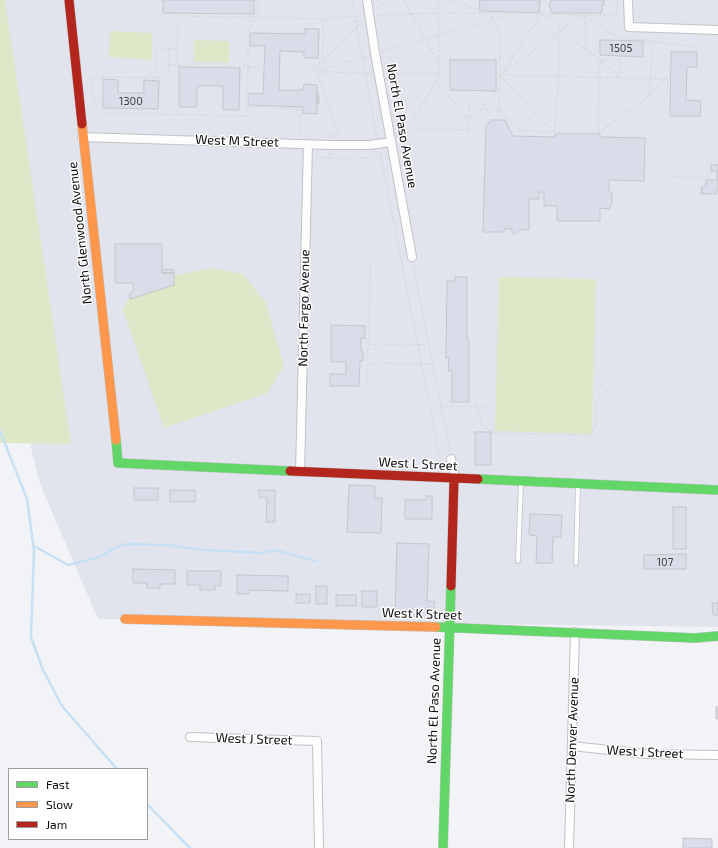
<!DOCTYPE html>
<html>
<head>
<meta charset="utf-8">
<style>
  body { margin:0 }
  #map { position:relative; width:718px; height:848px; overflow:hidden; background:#f2f3f7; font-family:"Exo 2",sans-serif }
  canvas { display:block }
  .legend { position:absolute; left:8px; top:768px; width:140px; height:72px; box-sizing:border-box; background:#fff; border:1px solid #9e9e9f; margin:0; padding:5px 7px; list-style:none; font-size:12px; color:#0c0c0f }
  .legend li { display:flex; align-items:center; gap:8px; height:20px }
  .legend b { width:20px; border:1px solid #9e9e9f }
</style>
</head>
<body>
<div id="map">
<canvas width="718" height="848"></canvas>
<ul class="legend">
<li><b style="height:5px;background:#63d668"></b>Fast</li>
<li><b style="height:5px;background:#ff974d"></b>Slow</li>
<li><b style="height:5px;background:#b3261e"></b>Jam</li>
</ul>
</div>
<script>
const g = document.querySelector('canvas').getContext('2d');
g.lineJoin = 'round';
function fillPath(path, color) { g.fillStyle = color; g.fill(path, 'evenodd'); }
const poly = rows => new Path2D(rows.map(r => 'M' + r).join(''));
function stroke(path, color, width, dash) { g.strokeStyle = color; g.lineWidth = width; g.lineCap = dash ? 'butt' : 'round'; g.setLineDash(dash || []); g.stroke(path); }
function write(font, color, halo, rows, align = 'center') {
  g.font = font + ' "Exo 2",sans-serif'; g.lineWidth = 3; g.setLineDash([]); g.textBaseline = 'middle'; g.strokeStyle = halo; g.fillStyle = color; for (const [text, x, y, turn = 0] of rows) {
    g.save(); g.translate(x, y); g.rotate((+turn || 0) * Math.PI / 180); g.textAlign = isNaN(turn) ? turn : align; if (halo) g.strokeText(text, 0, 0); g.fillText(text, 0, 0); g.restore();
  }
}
const built = poly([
  [0,0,718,0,718,627,98,619,40,484,29,440]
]);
const green = poly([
  [0,0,4,0,7,14,71,444,0,443],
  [110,31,152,33,152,60,109,57],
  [194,40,229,41,229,63,194,62],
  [211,268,243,274,266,303,284,366,267,393,164,428,123,310,130,296,166,278],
  [499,277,596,279,592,434,495,431]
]);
const stream = poly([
  [0,431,27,499,34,551,31,637,43,670,62,706,117,769],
  [34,546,68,565,100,557,116,547,127,544,167,545,205,550,263,553,275,550,316,561],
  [147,804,190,848]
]);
const building = poly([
  [163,0,254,0,254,14,163,13,163,0],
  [480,0,540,0,539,13,479,11,480,0],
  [551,0,604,0,604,5,602,5,602,13,552,13,549,5,551,0],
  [305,29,319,29,318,58,304,58,304,52,280,51,279,90,303,90,304,84,317,85,317,114,303,113,303,107,248,105,249,93,263,94,265,46,250,46,250,33,305,34,305,29],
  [600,40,643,41,643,57,600,55,600,40],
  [671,52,697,52,697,67,687,67,686,100,701,101,700,116,670,116,671,52],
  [450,60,496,60,496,91,450,90,450,60],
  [179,67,240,68,239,110,223,110,223,86,197,86,197,107,179,107,179,67],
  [103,79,118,80,118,93,144,93,144,80,159,81,158,109,103,108,103,79],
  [317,93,319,99,319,104,317,104,317,93],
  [491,120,505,120,513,136,555,137,555,134,600,134,600,137,645,138,644,181,609,180,609,191,612,193,612,204,609,209,600,208,600,221,557,221,557,206,544,206,544,192,539,192,539,199,529,199,529,230,519,230,514,235,512,233,512,229,504,229,504,232,483,232,486,126,491,120],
  [711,165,718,165,718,191,716,191,716,194,701,194,702,187,706,187,706,180,717,180,717,171,711,171,711,165],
  [115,244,162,244,162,273,174,273,174,285,130,299,129,294,133,292,133,283,115,283,115,244],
  [162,269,174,270,174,273,162,273,162,269],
  [455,277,467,277,467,340,469,340,469,402,452,402,452,371,448,371,449,358,446,358,447,281,455,281,455,277],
  [331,325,365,326,365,338,361,338,361,351,363,351,363,361,360,361,359,386,330,386,330,374,346,374,346,362,331,362,331,325],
  [475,432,491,432,491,465,475,465,475,432],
  [349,485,375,486,375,498,382,498,381,533,347,532,349,485],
  [134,488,158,488,158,500,134,500,134,488],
  [170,490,195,490,195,502,170,502,170,490],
  [259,490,275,490,275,522,266,522,267,498,259,497,259,490],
  [426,496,432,496,432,519,405,519,405,500,426,500,426,496],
  [673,507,686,507,686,549,673,549,673,507],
  [530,514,562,515,561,537,553,537,552,563,536,563,537,536,529,535,530,514],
  [397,543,429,544,427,601,435,602,434,609,429,609,428,618,414,617,414,613,395,613,397,543],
  [686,554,686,569,644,569,644,555,686,554],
  [133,569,175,570,175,584,160,584,160,588,147,588,147,583,133,583,133,569],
  [187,571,221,571,221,586,215,586,215,590,200,590,200,585,187,585,187,571],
  [237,575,288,576,288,591,249,590,249,594,237,594,237,575],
  [316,586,327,586,327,604,316,604,316,586],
  [362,591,377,591,377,607,362,607,362,591],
  [296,594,310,594,310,603,296,603,296,594],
  [336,595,356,595,356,606,336,606,336,595],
  [712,603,718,603,718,615,713,615,712,603],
  [716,707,718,707,718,719,716,719,716,707],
  [683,838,712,839,712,848,683,848,683,838]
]);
const path = poly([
  [258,0,258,17,178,16,177,48,156,50,157,78,103,77,91,79,94,100,102,100,102,113,248,116,248,106,301,110,300,137],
  [352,0,377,137],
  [450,0,489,13,500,33,500,75],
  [377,9,388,0],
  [438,13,489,13,511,14,439,35,438,13],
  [541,14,507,66,500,75,499,110,522,131,598,133,648,97,665,79],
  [541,14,554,20,560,28,559,76,554,132],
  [543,14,617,16,617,0],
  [377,15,438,13,438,0],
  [585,17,586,49],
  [561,31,600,60,620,78,620,59,600,60,598,133],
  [439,35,440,74,317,72,322,69,439,35],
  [323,60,363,22],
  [177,64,177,48],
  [168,65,257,67],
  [503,73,582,15,618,37,698,47],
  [500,75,668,79,668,96],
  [500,75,553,132],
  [157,78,161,79,168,75,169,49],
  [436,80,468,120,479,110],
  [648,97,654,42],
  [102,100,103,78],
  [248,106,248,31,258,17,323,19],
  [499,110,479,110,499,90],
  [468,132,470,92],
  [406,133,424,129,468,130],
  [330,137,330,134,338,134,317,72,312,71,323,60,323,19,362,16],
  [400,143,440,74,438,63,404,0],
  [380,152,442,469],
  [330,153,330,158,377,158,385,155],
  [316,157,330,158],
  [667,176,707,178],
  [413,264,450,451],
  [368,344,429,345],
  [369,363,433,364],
  [367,386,371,253],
  [476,406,494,406],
  [430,409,450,406,476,406,483,427,496,433,588,435,596,428,596,402,611,386]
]);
const lane = poly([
  [518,561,521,482],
  [576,563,578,485]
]);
const street = poly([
  [367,0,375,53,412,257],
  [628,0,629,27,718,30],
  [82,137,330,145,369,145,391,142],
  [451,459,454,470,454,479],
  [300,472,308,144],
  [190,737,317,741,319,848],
  [572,746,646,754,718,755],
  [569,848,575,632]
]);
const fast = poly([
  [116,440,118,463,290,471],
  [478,479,718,490],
  [436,627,695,638,718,636],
  [443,848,451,586]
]);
const slow = poly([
  [82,124,116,440],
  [125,619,436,627]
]);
const jam = poly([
  [69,0,82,124],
  [290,471,478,479],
  [451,586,454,479]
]);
const numberNames = [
  ["1505",621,48],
  ["1300",131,101],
  ["107",665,562]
];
const streetNames = [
  ["North El Paso Avenue",402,126,80],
  ["West M Street",237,141,2],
  ["North Glenwood Avenue",80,233,-96],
  ["North Fargo Avenue",304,308,-89],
  ["West L Street",418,464,3],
  ["West K Street",422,614,2],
  ["North El Paso Avenue",434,701,-88],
  ["West J Street",254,739,2],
  ["North Denver Avenue",572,740,-88],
  ["West J Street",645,752,3]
];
fillPath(built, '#e1e4ed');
fillPath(green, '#dde8c8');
stroke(stream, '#c7e0f4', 2.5);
fillPath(building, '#dadde9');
stroke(building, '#c5c6c9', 1);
stroke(lane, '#c0c2c4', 5.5);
stroke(street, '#c0c2c4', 10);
stroke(fast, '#c0c2c4', 10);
stroke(slow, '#c0c2c4', 10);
stroke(jam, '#c0c2c4', 10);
stroke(path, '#dadadc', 1.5, [3, 2]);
stroke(lane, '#fdfdfe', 4);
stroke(street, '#fdfdfe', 8);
stroke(fast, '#63d668', 9);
stroke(slow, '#ff974d', 9);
stroke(jam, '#b3261e', 9);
write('11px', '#404046', null, numberNames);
write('13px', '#0c0c0f', '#fff', streetNames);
</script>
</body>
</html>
